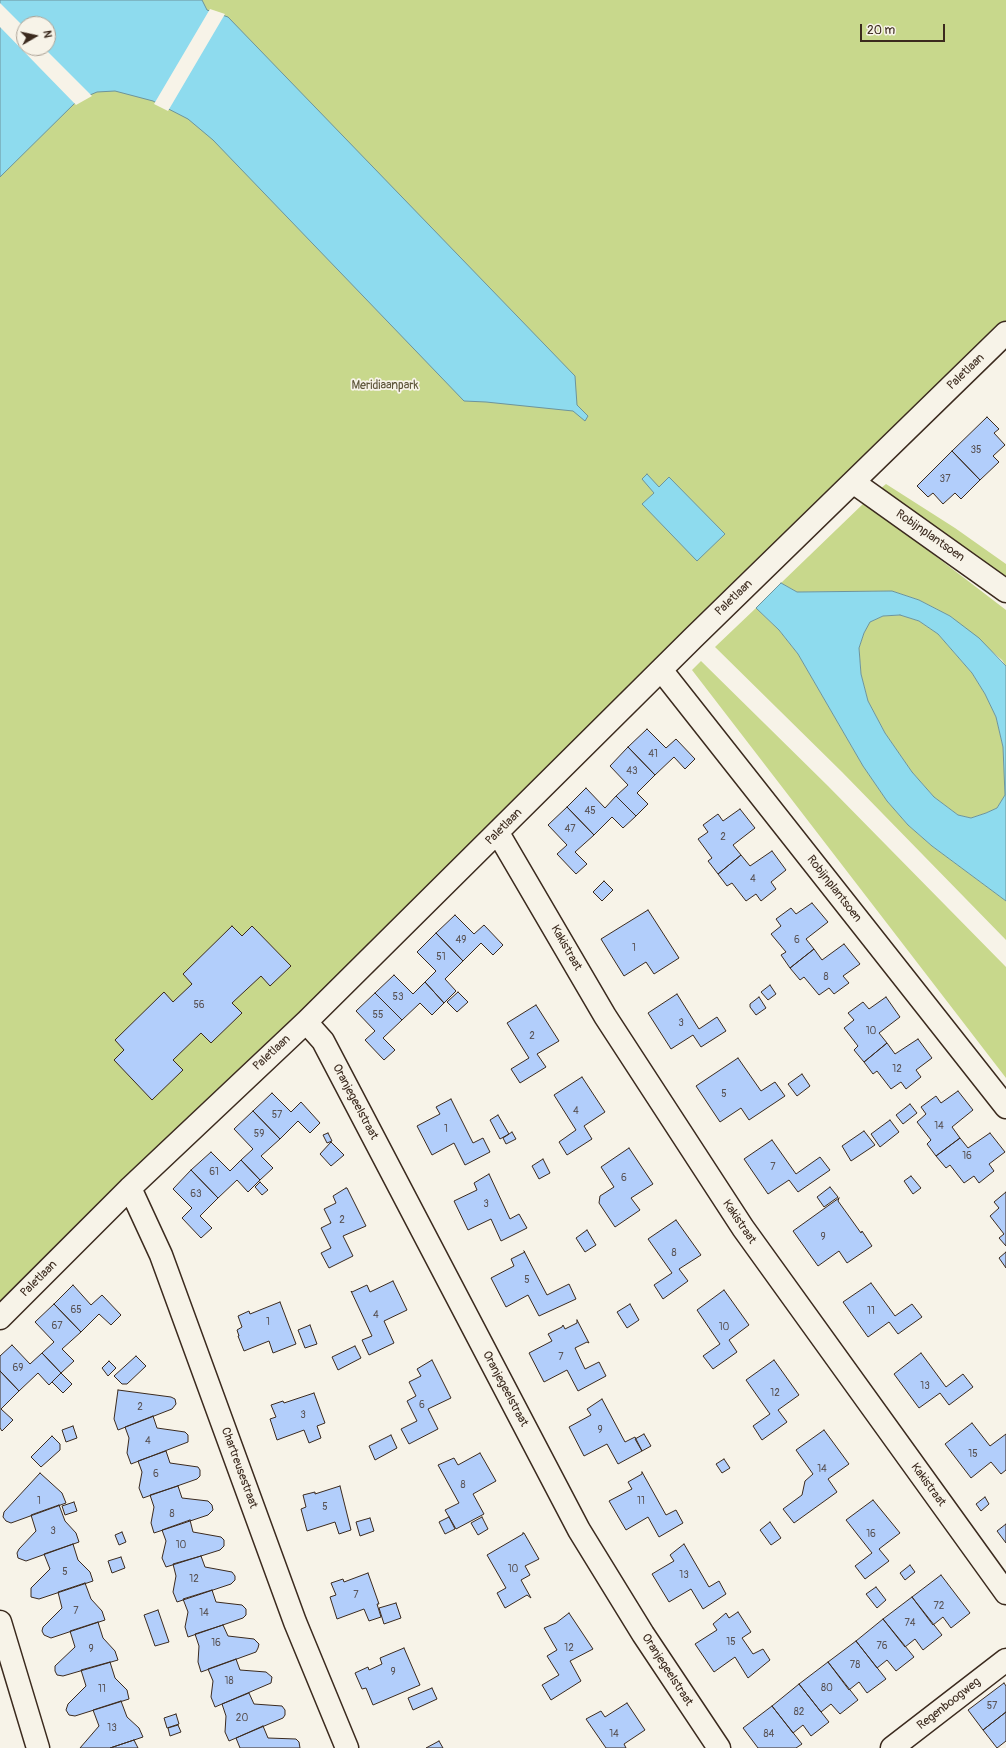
<!DOCTYPE html>
<html>
<head>
<meta charset="utf-8">
<style>
  body { margin:0 }
  #map { position:relative; width:1006px; height:1748px; overflow:hidden; background:#f7f3e8; font-family:Pangolin,sans-serif }
  canvas { display:block }
  .north { position:absolute; left:16px; top:16px; width:40px; height:40px; box-sizing:border-box; background:#f7f3e8; border:1px solid #aca397; border-radius:50%; rotate:81deg; font-size:11px; font-weight:700; line-height:16px; text-align:center; color:#3b2a1e }
  .north::after { content:''; display:block; margin:auto; width:14px; height:18px; background:#3b2a1e; clip-path:polygon(50% 0,100% 100%,50% 72%,0 100%) }
  .scale { position:absolute; left:860px; top:24px; width:85px; height:18px; box-sizing:border-box; border:2px solid #3b2a1e; border-top:0; padding-left:5px; font-size:12px; line-height:14px; white-space:nowrap; color:#3b2a1e; -webkit-text-stroke:3px #f7f3e8; paint-order:stroke }
</style>
</head>
<body>
<div id="map">
<canvas width="1006" height="1748"></canvas>
<div class="north">N</div>
<div class="scale">20 m</div>
</div>
<script>
const g = document.querySelector('canvas').getContext('2d');
g.lineJoin = 'round';
function fillPath(path, color) { g.fillStyle = color; g.fill(path, 'evenodd'); }
const poly = rows => new Path2D(rows.map(r => 'M' + r).join(''));
function stroke(path, color, width, dash) { g.strokeStyle = color; g.lineWidth = width; g.lineCap = dash ? 'butt' : 'round'; g.setLineDash(dash || []); g.stroke(path); }
function write(font, color, halo, rows, align = 'center') {
  g.font = font + ' Pangolin,sans-serif'; g.lineWidth = 3.5; g.setLineDash([]); g.textBaseline = 'middle'; g.strokeStyle = halo; g.fillStyle = color; for (const [text, x, y, turn = 0] of rows) {
    g.save(); g.translate(x, y); g.rotate((+turn || 0) * Math.PI / 180); g.textAlign = isNaN(turn) ? turn : align; if (halo) g.strokeText(text, 0, 0); g.fillText(text, 0, 0); g.restore();
  }
}
const green = poly([
  [124,0,1006,0,1006,324,0,1316,0,156],
  [886,484,955,528,1006,564,1006,578,937,529,887,496,880,489],
  [865,502,1006,610,1006,666,1002,660,950,616,919,600,892,591,797,592,781,583],
  [756,608,779,630,798,654,863,766,887,801,908,825,932,846,1006,901,1006,940,842,772,715,647],
  [900,615,919,621,938,634,972,673,985,694,996,717,1003,747,1005,795,997,808,986,813,971,818,958,815,934,797,912,772,885,733,868,701,861,674,859,648,864,633,869,622,883,616],
  [701,661,828,786,1006,967,1006,1078,692,670]
]);
const water = poly([
  [0,0,202,0,207,10,228,17,575,376,577,405,588,416,585,421,573,411,486,402,464,401,213,140,188,119,153,101,115,91,97,92,78,100,0,177,0,0],
  [24,24,48,24,48,48,24,48,24,24],
  [647,474,659,487,669,477,725,534,697,561,642,504,654,493,642,479,647,474],
  [781,583,797,592,892,591,919,600,950,616,979,638,1006,666,1006,901,932,846,908,825,887,801,863,766,798,654,779,630,756,608,781,583],
  [900,615,919,621,938,634,972,673,985,694,996,717,1003,747,1005,795,997,808,986,813,971,818,958,815,934,797,912,772,885,733,868,701,861,674,859,648,864,633,870,622,883,616,900,615]
]);
const pier = poly([
  [0,3,24,27,24,48,44,48,92,96,76,105,0,27],
  [210,9,225,14,168,111,154,104]
]);
const building = poly([
  [987,417,999,429,994,433,1005,445,993,456,999,462,980,480,952,451,987,417],
  [952,451,980,480,961,499,955,493,943,504,933,493,928,497,917,486,952,451],
  [647,729,666,748,676,739,695,759,685,769,674,757,655,775,628,747,647,729],
  [628,747,655,775,637,793,648,804,636,816,616,796,628,785,610,766,628,747],
  [586,788,605,808,616,796,636,816,623,828,612,817,594,835,567,807,586,788],
  [567,807,594,835,575,852,587,864,576,874,557,854,567,845,548,825,567,807],
  [740,809,755,828,733,845,741,855,718,874,708,861,712,858,698,839,708,832,703,825,718,814,723,821,740,809],
  [772,851,786,870,771,882,776,889,761,901,756,894,746,901,732,883,727,886,718,874,741,855,750,866,772,851],
  [604,881,613,890,602,901,593,892,604,881],
  [812,903,828,922,806,939,814,949,790,968,781,955,786,952,771,934,781,926,776,919,791,908,796,914,812,903],
  [648,910,679,958,654,974,646,962,624,976,601,939,648,910],
  [455,915,474,934,484,925,503,945,493,955,481,943,463,961,436,933,455,915],
  [232,926,242,936,252,926,291,966,270,986,261,976,232,1003,242,1013,211,1043,201,1033,173,1060,183,1070,152,1100,114,1060,124,1050,115,1040,164,992,173,1002,192,984,183,974,232,926],
  [436,933,463,961,445,979,456,991,444,1003,425,982,436,971,417,952,436,933],
  [844,944,860,964,843,976,849,983,834,994,829,988,819,995,804,977,800,980,790,968,814,949,822,960,844,944],
  [394,975,413,994,425,982,444,1003,432,1015,420,1003,402,1020,375,993,394,975],
  [770,985,776,994,768,1000,761,992,770,985],
  [458,992,468,1002,457,1012,447,1002,458,992],
  [375,993,402,1020,383,1038,395,1050,384,1060,365,1040,375,1031,356,1011,375,993],
  [677,994,699,1029,717,1017,726,1031,701,1047,693,1035,671,1049,648,1013,677,994],
  [759,997,766,1008,756,1015,750,1007,750,1004,759,997],
  [886,997,900,1017,879,1033,887,1043,864,1062,854,1050,858,1046,844,1028,854,1020,848,1013,863,1002,869,1009,886,997],
  [536,1005,559,1041,537,1054,546,1067,520,1083,511,1069,529,1058,507,1023,536,1005],
  [918,1039,932,1058,916,1070,921,1077,906,1089,901,1082,891,1089,877,1071,873,1074,864,1062,887,1043,895,1054,918,1039],
  [738,1058,761,1091,775,1082,785,1096,749,1120,741,1108,720,1122,696,1086,738,1058],
  [802,1074,810,1086,797,1096,788,1084,802,1074],
  [582,1077,605,1112,584,1126,592,1139,567,1155,559,1142,576,1130,554,1095,582,1077],
  [958,1091,973,1110,952,1127,960,1138,936,1156,927,1144,931,1140,917,1122,926,1114,921,1107,936,1096,941,1103,958,1091],
  [272,1093,291,1112,301,1102,320,1123,310,1133,298,1121,280,1139,253,1111,272,1093],
  [451,1099,473,1143,483,1138,490,1152,465,1165,454,1143,432,1155,417,1126,440,1114,436,1107,451,1099],
  [910,1104,917,1113,903,1124,896,1115,910,1104],
  [253,1111,280,1139,261,1156,273,1168,260,1180,241,1160,253,1149,234,1129,253,1111],
  [498,1115,509,1134,500,1139,490,1120,498,1115],
  [890,1120,899,1132,880,1147,871,1134,890,1120],
  [864,1131,875,1145,851,1161,842,1146,864,1131],
  [512,1132,516,1139,506,1144,503,1138,512,1132],
  [328,1133,332,1141,327,1143,323,1135,328,1133],
  [990,1133,1005,1152,989,1164,994,1171,979,1183,974,1176,964,1183,950,1165,946,1168,936,1156,960,1138,968,1148,990,1133],
  [772,1140,796,1174,820,1157,830,1170,798,1192,789,1180,768,1194,744,1159,772,1140],
  [331,1142,344,1155,331,1166,320,1154,331,1142],
  [629,1148,653,1184,631,1198,640,1210,615,1227,599,1203,600,1196,614,1187,601,1167,629,1148],
  [211,1152,230,1171,241,1160,260,1180,248,1192,237,1180,218,1198,191,1170,211,1152],
  [543,1159,550,1173,539,1179,532,1166,543,1159],
  [191,1170,218,1198,200,1216,212,1228,201,1238,182,1218,192,1208,173,1189,191,1170],
  [489,1174,510,1219,519,1214,527,1228,501,1241,491,1219,468,1230,454,1201,477,1190,474,1183,489,1174],
  [911,1176,921,1188,913,1194,904,1181,911,1176],
  [260,1182,268,1190,262,1195,255,1187,260,1182],
  [830,1187,838,1197,824,1207,817,1197,830,1187],
  [346,1188,347,1188,366,1226,343,1236,353,1256,329,1268,321,1253,331,1248,321,1228,331,1223,324,1209,336,1203,333,1196,346,1188],
  [1006,1192,1006,1246,999,1238,1004,1234,990,1216,999,1208,994,1202,1006,1192],
  [839,1198,838,1201,861,1233,862,1231,872,1246,847,1263,839,1251,818,1266,793,1231,839,1198],
  [676,1220,701,1255,679,1269,688,1281,663,1299,654,1285,672,1273,648,1239,676,1220],
  [587,1230,596,1245,585,1252,576,1238,587,1230],
  [524,1251,547,1295,569,1284,576,1299,539,1316,528,1295,506,1307,491,1278,514,1266,511,1259,525,1252,524,1251],
  [1006,1252,1006,1268,999,1258,1006,1252],
  [393,1281,407,1310,384,1321,394,1343,369,1355,362,1340,372,1336,351,1291,352,1292,367,1285,370,1292,393,1281],
  [871,1283,895,1316,912,1304,922,1317,898,1334,889,1322,868,1337,843,1302,871,1283],
  [73,1285,91,1305,102,1295,121,1315,111,1325,99,1314,81,1332,54,1304,73,1285],
  [724,1290,749,1325,729,1340,737,1352,713,1369,703,1356,720,1344,697,1310,724,1290],
  [280,1302,296,1344,273,1353,269,1341,244,1351,238,1336,239,1336,237,1330,242,1327,238,1316,249,1311,250,1314,280,1302],
  [54,1304,81,1332,62,1349,74,1361,61,1373,42,1353,54,1342,35,1322,54,1304],
  [630,1304,639,1320,627,1328,617,1312,630,1304],
  [577,1320,589,1343,587,1342,575,1348,585,1369,599,1362,606,1376,578,1391,567,1370,544,1382,529,1353,552,1341,548,1334,562,1327,563,1325,565,1329,577,1323,577,1320],
  [310,1325,317,1344,305,1348,298,1330,310,1325],
  [12,1345,30,1364,42,1353,61,1373,49,1385,38,1373,19,1391,0,1371,0,1356,12,1345],
  [355,1346,361,1358,338,1370,332,1357,355,1346],
  [921,1353,946,1387,963,1374,973,1387,949,1405,940,1393,919,1408,894,1374,921,1353],
  [136,1356,146,1366,127,1384,122,1384,114,1376,136,1356],
  [432,1360,451,1398,428,1409,438,1429,409,1444,401,1429,417,1421,407,1401,416,1396,409,1382,421,1376,417,1369,432,1360],
  [774,1360,799,1395,778,1410,787,1422,762,1440,753,1426,770,1414,746,1380,774,1360],
  [109,1361,116,1368,108,1376,102,1368,109,1361],
  [0,1371,19,1391,1,1409,13,1420,2,1431,0,1428,0,1371],
  [61,1373,72,1384,63,1393,52,1382,61,1373],
  [118,1390,171,1397,175,1399,176,1404,172,1409,118,1430,114,1419,118,1390],
  [314,1393,325,1423,317,1426,321,1438,309,1443,304,1430,277,1440,270,1419,276,1417,271,1405,283,1401,284,1403,314,1393],
  [602,1399,625,1442,635,1437,642,1451,618,1464,607,1444,584,1456,569,1427,591,1415,587,1409,602,1399],
  [153,1416,157,1428,185,1432,188,1435,188,1442,131,1464,127,1453,129,1438,125,1427,153,1416],
  [972,1423,990,1446,1006,1434,1006,1470,1001,1474,991,1462,971,1478,945,1444,972,1423],
  [73,1426,77,1438,66,1442,62,1430,73,1426],
  [824,1430,849,1464,828,1479,837,1492,794,1523,783,1509,802,1495,805,1481,813,1474,796,1450,824,1430],
  [644,1434,651,1446,642,1451,635,1439,644,1434],
  [391,1435,397,1448,375,1460,369,1446,391,1435],
  [52,1436,60,1444,60,1450,41,1467,31,1457,52,1436],
  [166,1451,170,1463,198,1467,200,1470,200,1476,197,1479,143,1498,139,1488,142,1472,138,1461,166,1451],
  [480,1453,496,1481,473,1494,484,1514,456,1529,445,1510,459,1503,438,1465,454,1458,458,1465,480,1453],
  [724,1459,730,1468,722,1473,716,1464,724,1459],
  [642,1472,666,1515,676,1510,683,1523,659,1537,648,1517,626,1530,609,1501,632,1489,628,1482,642,1474,642,1472],
  [40,1473,62,1493,66,1503,11,1523,6,1521,3,1517,4,1512,40,1473],
  [178,1486,182,1498,208,1501,212,1505,213,1510,208,1515,154,1533,151,1523,154,1507,150,1495,178,1486],
  [340,1486,351,1530,339,1534,335,1522,307,1531,301,1509,306,1507,303,1495,315,1492,315,1494,340,1486],
  [985,1497,989,1504,981,1511,976,1504,985,1497],
  [873,1500,900,1533,879,1549,889,1561,865,1579,855,1566,872,1553,846,1520,873,1500],
  [74,1502,77,1511,65,1515,62,1506,74,1502],
  [59,1505,65,1521,76,1533,79,1542,26,1561,18,1558,17,1553,19,1549,36,1531,31,1515,59,1505],
  [449,1517,455,1529,445,1534,439,1522,449,1517],
  [482,1517,488,1529,478,1535,471,1523,482,1517],
  [370,1518,374,1531,360,1536,356,1522,370,1518],
  [190,1520,193,1532,221,1537,224,1540,224,1546,220,1550,166,1567,162,1558,166,1541,162,1530,190,1520],
  [770,1522,781,1538,771,1545,760,1530,770,1522],
  [1006,1524,1006,1543,997,1531,1006,1524],
  [122,1532,126,1542,119,1545,115,1535,122,1532],
  [523,1533,524,1533,539,1559,525,1566,530,1575,521,1580,531,1598,527,1595,505,1608,497,1593,506,1588,487,1555,523,1534,523,1533],
  [73,1544,78,1560,90,1572,93,1581,39,1599,31,1597,31,1588,50,1569,44,1554,73,1544],
  [684,1544,709,1587,719,1581,726,1594,703,1609,691,1589,669,1602,652,1574,674,1561,670,1555,684,1544],
  [201,1556,205,1567,232,1572,235,1576,235,1580,231,1584,177,1602,173,1592,176,1576,173,1564,201,1556],
  [121,1557,125,1568,112,1573,108,1561,121,1557],
  [910,1565,915,1572,905,1580,900,1573,910,1565],
  [368,1573,379,1604,377,1604,381,1617,369,1621,364,1609,337,1619,330,1597,336,1595,331,1583,343,1579,344,1582,368,1573],
  [941,1575,970,1613,951,1628,943,1617,933,1625,912,1597,941,1575],
  [85,1583,91,1599,102,1611,105,1620,51,1638,44,1635,42,1631,43,1627,62,1608,58,1592,85,1583],
  [876,1587,886,1600,877,1608,866,1594,876,1587],
  [212,1590,216,1602,242,1605,246,1609,246,1615,243,1618,188,1637,185,1627,188,1612,183,1599,212,1590],
  [912,1597,942,1635,923,1650,915,1639,905,1647,883,1619,912,1597],
  [396,1603,401,1618,384,1624,379,1608,396,1603],
  [158,1610,169,1642,155,1646,144,1615,158,1610],
  [738,1612,751,1632,742,1638,753,1654,763,1649,770,1660,748,1678,735,1657,714,1672,695,1644,717,1630,713,1624,726,1613,729,1618,738,1612],
  [569,1613,593,1649,570,1661,581,1681,551,1700,542,1685,559,1675,547,1656,557,1650,544,1628,556,1623,569,1613],
  [883,1619,914,1657,896,1671,887,1660,877,1668,856,1641,883,1619],
  [98,1622,103,1638,115,1651,118,1660,63,1676,57,1675,55,1671,55,1666,75,1647,70,1631,98,1622],
  [223,1625,228,1636,254,1639,259,1644,258,1648,256,1652,201,1672,198,1662,199,1646,195,1634,223,1625],
  [856,1641,886,1679,867,1693,859,1682,849,1690,828,1662,856,1641],
  [404,1648,420,1685,373,1705,366,1688,362,1689,355,1673,368,1667,369,1670,382,1664,380,1658,404,1648],
  [236,1659,240,1670,266,1672,272,1677,271,1683,215,1707,211,1697,213,1681,208,1669,236,1659],
  [110,1662,115,1678,127,1690,129,1699,75,1716,69,1715,66,1710,68,1704,86,1686,81,1670,110,1662],
  [828,1662,858,1700,840,1714,831,1704,821,1712,799,1684,828,1662],
  [1004,1683,1006,1686,1006,1712,983,1730,968,1710,1004,1683],
  [799,1684,829,1722,811,1736,803,1725,793,1733,772,1706,799,1684],
  [432,1688,437,1699,413,1710,408,1698,432,1688],
  [249,1693,254,1704,282,1706,285,1710,285,1715,283,1718,229,1741,225,1732,226,1716,222,1704,249,1693],
  [121,1701,127,1717,139,1728,143,1737,110,1748,80,1748,99,1726,93,1710,121,1701],
  [627,1703,645,1730,624,1744,626,1748,606,1748,586,1719,601,1711,605,1717,627,1703],
  [772,1706,802,1744,796,1748,758,1748,743,1728,772,1706],
  [1006,1712,1006,1741,997,1748,983,1730,1006,1712],
  [176,1714,179,1724,167,1728,164,1718,176,1714],
  [178,1725,181,1732,170,1736,168,1728,178,1725],
  [263,1726,268,1738,296,1739,299,1742,300,1748,240,1748,236,1738,263,1726],
  [134,1740,138,1748,110,1748,134,1740],
  [439,1741,443,1748,426,1748,439,1741]
]);
const street = poly([
  [853,482,1006,591],
  [662,671,1006,1107],
  [498,833,605,1016,743,1228,1006,1593],
  [306,1022,323,1041,579,1530,643,1634,719,1748],
  [130,1188,161,1255,295,1622,347,1748],
  [0,1318,130,1188,306,1022,693,638,1006,333],
  [0,1622,38,1748],
  [892,1748,1006,1660]
]);
const numberNames = [
  ["35",976,450],
  ["37",945,479],
  ["41",653,754],
  ["43",632,771],
  ["45",590,811],
  ["47",570,829],
  ["2",723,837],
  ["4",753,879],
  ["49",461,940],
  ["6",797,940],
  ["1",634,948],
  ["51",441,957],
  ["8",826,977],
  ["53",398,997],
  ["56",199,1005],
  ["55",378,1015],
  ["3",681,1023],
  ["10",871,1031],
  ["2",532,1036],
  ["12",897,1069],
  ["5",724,1094],
  ["4",576,1111],
  ["57",277,1115],
  ["14",939,1126],
  ["1",446,1129],
  ["59",259,1134],
  ["16",967,1156],
  ["7",773,1167],
  ["61",214,1172],
  ["6",624,1178],
  ["63",196,1194],
  ["3",486,1204],
  ["2",342,1220],
  ["9",823,1237],
  ["8",674,1253],
  ["5",527,1280],
  ["65",76,1310],
  ["11",871,1311],
  ["4",376,1315],
  ["1",268,1322],
  ["67",57,1326],
  ["10",724,1327],
  ["7",561,1357],
  ["69",18,1368],
  ["13",925,1386],
  ["12",775,1393],
  ["6",422,1405],
  ["2",140,1407],
  ["3",303,1415],
  ["9",600,1430],
  ["4",148,1441],
  ["15",973,1454],
  ["14",822,1469],
  ["6",156,1474],
  ["8",463,1485],
  ["1",39,1501],
  ["11",641,1501],
  ["5",325,1507],
  ["8",172,1514],
  ["3",53,1531],
  ["16",871,1534],
  ["10",181,1545],
  ["10",513,1569],
  ["5",65,1572],
  ["13",684,1575],
  ["12",194,1579],
  ["7",356,1595],
  ["72",939,1606],
  ["7",76,1611],
  ["14",204,1613],
  ["74",910,1623],
  ["15",731,1642],
  ["16",216,1643],
  ["76",882,1646],
  ["12",569,1648],
  ["9",91,1649],
  ["78",855,1665],
  ["9",393,1672],
  ["18",229,1681],
  ["80",827,1688],
  ["11",102,1689],
  ["57",992,1706],
  ["82",799,1712],
  ["20",242,1718],
  ["13",112,1728],
  ["14",614,1734],
  ["84",769,1734]
];
const streetNames = [
  ["Paletlaan",966,372,-44],
  ["Robijnplantsoen",930,536,35],
  ["Paletlaan",734,598,-44],
  ["Paletlaan",504,827,-45],
  ["Robijnplantsoen",834,889,52],
  ["Kakistraat",566,948,60],
  ["Paletlaan",272,1053,-43],
  ["Oranjegeelstraat",355,1102,62],
  ["Kakistraat",739,1222,56],
  ["Paletlaan",39,1279,-45],
  ["Oranjegeelstraat",505,1389,62],
  ["Chartreusestraat",239,1468,70],
  ["Kakistraat",928,1485,54],
  ["Oranjegeelstraat",667,1670,57],
  ["Regenboogweg",949,1704,-38]
];
const parkNames = [
  ["Meridiaanpark",385,386]
];
fillPath(green, '#c8d88c');
fillPath(water, '#8edbee');
stroke(water, '#6d949b', 1);
fillPath(pier, '#f7f3e8');
fillPath(building, '#b2cefb');
stroke(building, '#3b2a1e', 1);
stroke(street, '#3b2a1e', 25);
stroke(street, '#f7f3e8', 22);
write('10px', '#595355', null, numberNames);
write('12px', '#3b2a1e', '#f7f3e8', streetNames);
write('12px', '#5e563a', '#f7f3e8', parkNames);
</script>
</body>
</html>
